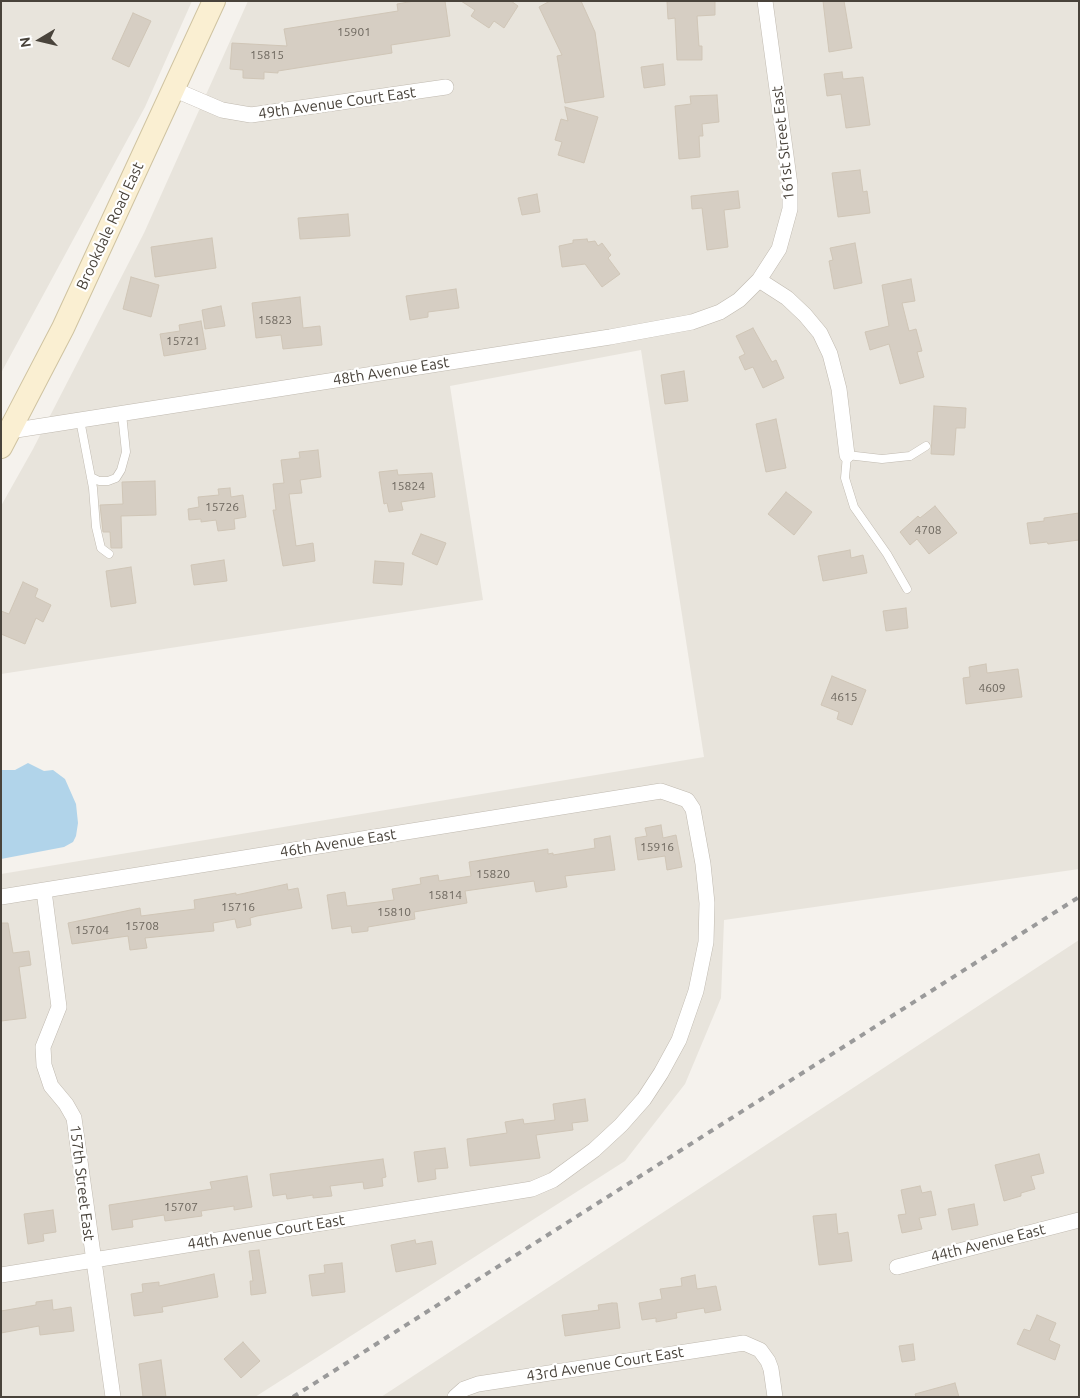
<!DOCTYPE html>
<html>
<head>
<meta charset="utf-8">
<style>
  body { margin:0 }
  #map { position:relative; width:1080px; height:1398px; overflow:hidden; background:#f5f2ed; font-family:Ubuntu,sans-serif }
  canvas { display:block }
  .frame { position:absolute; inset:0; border:2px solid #49433b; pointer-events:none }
  .north { position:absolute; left:15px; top:15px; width:50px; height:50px; -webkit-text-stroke:4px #fff; paint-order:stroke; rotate:261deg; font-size:14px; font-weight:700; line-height:20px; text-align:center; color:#49433b }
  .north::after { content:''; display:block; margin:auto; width:18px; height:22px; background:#49433b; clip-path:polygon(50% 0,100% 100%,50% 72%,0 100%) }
</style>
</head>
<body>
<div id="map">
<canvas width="1080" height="1398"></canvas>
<div class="frame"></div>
<div class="north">N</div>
</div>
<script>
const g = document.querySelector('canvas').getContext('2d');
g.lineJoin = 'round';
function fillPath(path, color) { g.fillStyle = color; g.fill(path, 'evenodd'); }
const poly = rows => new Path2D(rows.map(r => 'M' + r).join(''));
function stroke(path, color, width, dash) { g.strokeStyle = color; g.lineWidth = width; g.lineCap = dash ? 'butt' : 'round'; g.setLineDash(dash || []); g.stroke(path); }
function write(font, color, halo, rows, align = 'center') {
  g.font = font + ' Ubuntu,sans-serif'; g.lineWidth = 4.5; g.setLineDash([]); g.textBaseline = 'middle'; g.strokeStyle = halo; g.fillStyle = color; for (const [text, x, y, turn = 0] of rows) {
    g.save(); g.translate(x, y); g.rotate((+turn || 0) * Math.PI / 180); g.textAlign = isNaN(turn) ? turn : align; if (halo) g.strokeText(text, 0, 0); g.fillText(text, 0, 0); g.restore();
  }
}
const residential = poly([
  [1,1,192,1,145,107,1,373],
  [248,1,1079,1,1079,869,724,920,721,998,685,1084,625,1161,255,1397,1,1397,1,874,704,757,641,350,450,386,483,600,1,674,1,506,33,449,144,233],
  [1079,940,1079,1397,381,1397]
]);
const water = poly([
  [28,763,44,771,53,770,65,779,76,804,78,823,76,836,73,842,64,847,1,859,1,770,15,770]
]);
const building = poly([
  [414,1,445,1,450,36,391,45,392,53,278,71,278,73,264,72,264,79,243,78,243,70,230,69,232,43,287,46,284,29,398,11,397,4,414,1],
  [461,1,511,1,518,6,504,28,494,21,489,28,471,16,475,10,461,1],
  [550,1,581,1,595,32,604,97,565,103,557,56,562,55,539,7,550,1],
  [667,1,715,1,715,15,697,16,699,46,702,46,702,60,677,60,675,18,668,19,667,1],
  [823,1,844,1,852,48,829,52,823,1],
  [133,13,151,21,129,67,112,59,133,13],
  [663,64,665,85,644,88,641,67,663,64],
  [842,72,843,79,863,77,870,125,846,128,841,94,827,96,824,74,842,72],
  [717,95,719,122,702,124,703,136,699,136,700,157,679,159,675,106,691,104,690,96,717,95],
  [565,107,598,117,584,163,558,155,562,142,555,140,561,119,568,121,565,107],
  [860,170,863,192,867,191,870,213,838,217,832,173,860,170],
  [738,191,740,208,724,210,728,247,707,250,702,208,692,209,691,196,738,191],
  [537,194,540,212,522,215,518,198,537,194],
  [348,214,350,236,300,239,298,218,348,214],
  [212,238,216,268,155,277,151,247,212,238],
  [587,239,588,242,595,241,598,246,602,243,611,255,608,258,620,274,602,287,585,264,562,267,559,246,573,243,573,240,587,239],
  [855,243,862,283,834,289,829,261,833,260,830,248,855,243],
  [131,277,159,285,151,317,123,309,131,277],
  [911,279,915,301,902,303,909,331,916,329,922,351,917,352,924,377,900,384,889,344,870,350,865,332,889,326,882,285,911,279],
  [456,289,459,308,428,312,428,317,410,320,406,296,456,289],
  [300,297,303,328,320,326,322,345,283,349,281,335,256,338,252,303,300,297],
  [221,306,225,326,205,329,202,310,221,306],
  [201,321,206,349,164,356,160,334,180,331,179,325,201,321],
  [753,328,772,362,776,360,784,378,763,388,753,367,745,370,739,357,745,354,736,336,753,328],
  [684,371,688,401,665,404,661,375,684,371],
  [934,406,966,408,965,428,956,428,954,455,931,454,934,406],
  [776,419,786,468,766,472,756,424,776,419],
  [318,450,321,477,300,480,302,493,289,494,296,546,313,543,315,561,283,566,273,510,276,510,273,484,284,483,281,460,300,458,299,452,318,450],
  [397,470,398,475,432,473,435,497,401,502,403,510,389,512,387,503,384,504,379,472,397,470],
  [155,481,156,515,121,516,122,548,111,548,110,532,103,532,100,505,123,504,122,482,155,481],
  [230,488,231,497,243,495,246,517,234,519,235,529,218,531,216,520,201,522,201,519,189,520,188,509,199,507,198,497,219,495,218,489,230,488],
  [786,492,812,512,794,535,768,514,786,492],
  [935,506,957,533,929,554,917,539,910,545,900,532,918,516,920,518,935,506],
  [1079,513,1079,540,1048,544,1047,542,1030,544,1027,523,1044,521,1044,518,1079,513],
  [421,534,446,543,437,565,412,554,421,534],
  [850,550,851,558,863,555,867,573,823,581,818,556,850,550],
  [224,560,227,581,194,585,191,565,224,560],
  [375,561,404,563,402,585,373,583,375,561],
  [131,567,136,603,111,607,106,571,131,567],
  [23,582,38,589,35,597,51,605,43,622,36,618,25,644,1,634,1,611,9,614,23,582],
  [906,608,908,628,886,631,883,611,906,608],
  [986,664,987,673,1018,669,1022,697,966,704,963,678,970,677,969,667,986,664],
  [832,676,866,690,852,725,837,719,839,712,821,705,832,676],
  [661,825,663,838,676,835,682,867,667,870,665,856,638,860,635,838,647,836,645,828,661,825],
  [610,836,615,870,565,876,567,887,536,892,534,881,465,891,467,903,414,912,415,919,368,927,368,931,352,933,351,926,332,929,327,895,345,892,347,906,394,900,392,889,421,884,420,878,438,875,439,881,471,876,469,862,548,849,548,854,553,853,553,855,595,848,594,839,610,836],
  [287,884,288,890,298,888,302,908,257,916,250,918,251,925,237,928,235,919,213,923,214,931,145,938,147,948,130,950,128,936,72,944,68,923,140,908,141,916,195,909,194,900,236,893,236,895,287,884],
  [1,923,8,923,13,953,29,951,31,965,19,967,26,1018,1,1021,1,923],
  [585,1099,588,1121,572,1123,573,1130,536,1135,540,1158,470,1166,467,1139,507,1133,505,1122,523,1119,524,1124,555,1120,553,1104,585,1099],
  [445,1148,448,1168,435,1169,436,1179,418,1182,414,1152,445,1148],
  [1039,1154,1044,1173,1031,1176,1035,1189,1021,1193,1021,1196,1004,1201,995,1165,1039,1154],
  [383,1159,386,1177,382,1178,383,1186,364,1189,363,1182,330,1186,332,1196,313,1198,313,1195,287,1199,286,1194,273,1196,270,1174,383,1159],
  [247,1176,252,1207,234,1210,234,1206,201,1211,202,1216,165,1221,164,1215,132,1220,133,1227,112,1230,109,1205,212,1189,210,1182,247,1176],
  [920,1186,922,1193,931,1191,936,1215,919,1218,922,1229,902,1233,898,1215,906,1214,901,1190,920,1186],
  [974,1204,978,1225,952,1230,948,1209,974,1204],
  [53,1210,56,1232,43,1234,44,1241,28,1244,24,1214,53,1210],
  [836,1214,838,1234,848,1232,852,1261,819,1265,813,1216,836,1214],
  [415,1240,416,1244,432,1241,436,1264,396,1272,391,1245,415,1240],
  [259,1250,266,1293,251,1295,250,1281,253,1281,249,1251,259,1250],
  [342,1263,345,1292,312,1296,309,1275,325,1273,324,1265,342,1263],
  [214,1274,218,1297,162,1307,163,1312,134,1316,131,1294,143,1292,142,1284,159,1282,159,1286,214,1274],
  [695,1275,697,1289,716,1286,721,1310,705,1313,704,1308,676,1313,677,1318,656,1322,656,1318,642,1320,639,1303,662,1299,660,1289,682,1286,681,1278,695,1275],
  [52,1300,53,1310,71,1307,74,1331,40,1335,39,1326,1,1333,1,1311,36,1305,36,1302,52,1300],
  [612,1303,617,1303,620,1328,565,1336,562,1315,599,1310,598,1305,612,1303],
  [1037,1315,1056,1323,1049,1340,1060,1345,1055,1360,1017,1344,1024,1329,1030,1331,1037,1315],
  [243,1342,260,1361,241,1378,224,1359,243,1342],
  [913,1344,915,1360,902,1362,899,1346,913,1344],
  [161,1360,166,1397,143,1397,139,1364,161,1360],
  [955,1383,959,1397,916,1397,915,1394,955,1383]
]);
const service = poly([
  [80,420,93,488,96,527,101,548,109,554],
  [91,477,99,481,108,481,116,478,121,470,126,452,122,414],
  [907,589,887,554,854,507,845,478,847,455,882,459,910,456,926,446]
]);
const minor = poly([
  [765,1,790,185,790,209,779,249,759,280,787,298,805,315,820,333,830,354,839,389,847,455],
  [173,89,222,110,251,115,446,87],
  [10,431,610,337,692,322,720,312,739,300,759,280],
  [44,891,59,1007,43,1047,44,1065,51,1086,66,1104,74,1118,113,1397],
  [1,897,661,791,687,800,693,809,703,864,707,903,706,942,696,991,679,1040,661,1073,644,1099,621,1125,594,1150,553,1180,532,1189,1,1275],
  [897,1267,1079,1220],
  [455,1397,464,1389,478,1384,744,1343,760,1350,768,1361,771,1369,775,1397]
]);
const secondary = poly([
  [1,447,63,328,214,1]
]);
const rail = poly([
  [293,1397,1079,897]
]);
const numberNames = [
  ["15901",354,32],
  ["15815",267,55],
  ["15823",275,320],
  ["15721",183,341],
  ["15824",408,486],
  ["15726",222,507],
  ["4708",928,530],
  ["4609",992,688],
  ["4615",844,697],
  ["15916",657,847],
  ["15820",493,874],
  ["15814",445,895],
  ["15716",238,907],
  ["15810",394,912],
  ["15708",142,926],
  ["15704",92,930],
  ["15707",181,1207]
];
const streetNames = [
  ["49th Avenue Court East",337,103,-8],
  ["161st Street East",783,143,-96],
  ["Brookdale Road East",110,226,-65],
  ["48th Avenue East",391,371,-9],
  ["46th Avenue East",338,843,-9],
  ["157th Street East",82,1183,83],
  ["44th Avenue Court East",266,1232,-9],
  ["44th Avenue East",988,1243,-14],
  ["43rd Avenue Court East",605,1364,-9]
];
fillPath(residential, '#e8e4dc');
fillPath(water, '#b1d4ea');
fillPath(building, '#d6cec3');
stroke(building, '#d0c6b7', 1);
stroke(service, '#c0bab0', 9);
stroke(minor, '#c0bab0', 16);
stroke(secondary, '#cfc3a1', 24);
stroke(service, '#fff', 8);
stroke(minor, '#fff', 15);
stroke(secondary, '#faefd2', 22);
stroke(rail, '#9a9a9a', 4, [6, 6]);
write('12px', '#6c665d', null, numberNames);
write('15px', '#49433b', '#fff', streetNames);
</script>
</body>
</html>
